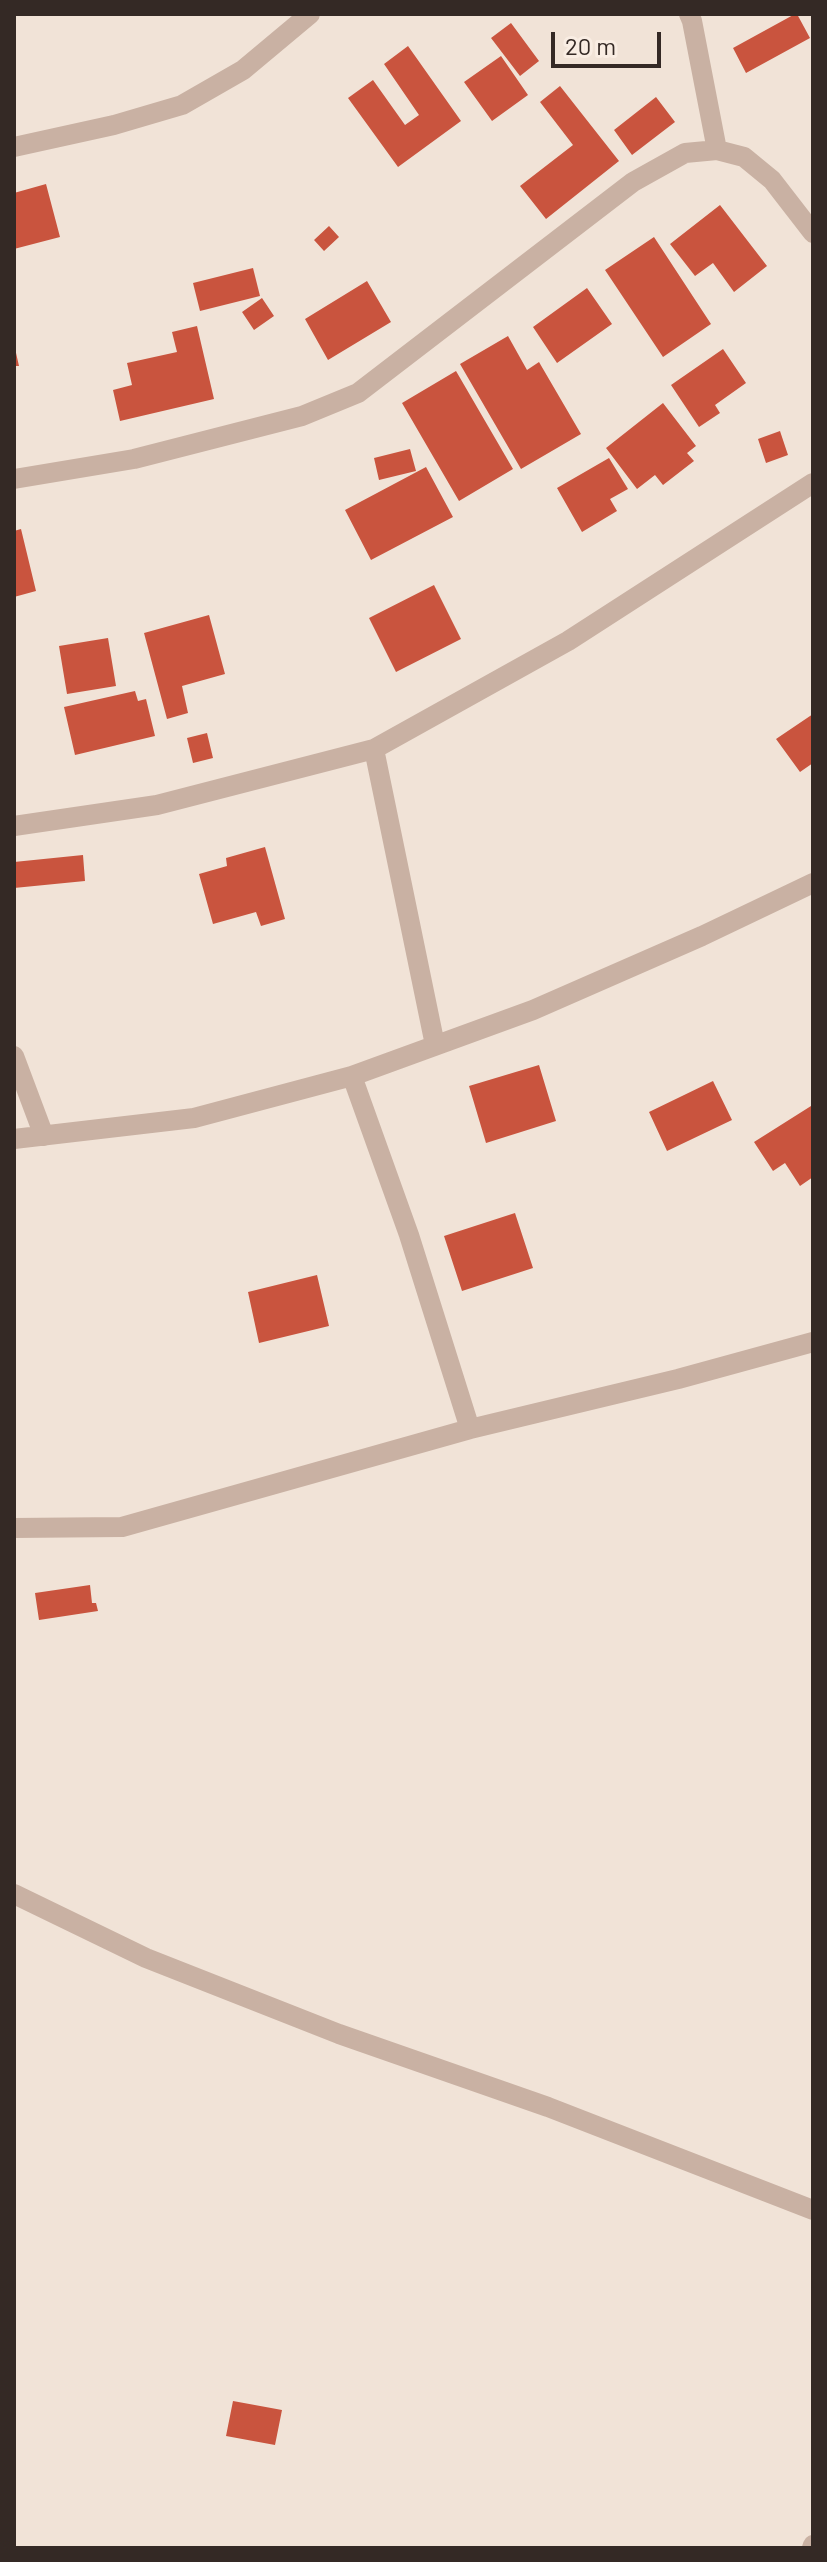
<!DOCTYPE html>
<html>
<head>
<meta charset="utf-8">
<style>
  body { margin:0 }
  #map { position:relative; width:827px; height:2562px; overflow:hidden; background:#f1e3d7; font-family:Barlow,sans-serif }
  canvas { display:block }
  .frame { position:absolute; inset:0; border:16px solid #342925; pointer-events:none }
  .scale { position:absolute; left:551px; top:32px; width:110px; height:36px; box-sizing:border-box; border:4px solid #342925; border-top:0; padding-left:10px; font-size:24px; line-height:28px; white-space:nowrap; color:#342925; -webkit-text-stroke:6px #f9ede3; paint-order:stroke }
</style>
</head>
<body>
<div id="map">
<canvas width="827" height="2562"></canvas>
<div class="frame"></div>
<div class="scale">20 m</div>
</div>
<script>
const g = document.querySelector('canvas').getContext('2d');
g.lineJoin = 'round';
function fillPath(path, color) { g.fillStyle = color; g.fill(path, 'evenodd'); }
const poly = rows => new Path2D(rows.map(r => 'M' + r).join(''));
function stroke(path, color, width, dash) { g.strokeStyle = color; g.lineWidth = width; g.lineCap = dash ? 'butt' : 'round'; g.setLineDash(dash || []); g.stroke(path); }
const building = poly([
  [795,14,797,14,810,38,746,73,733,48],
  [511,23,539,61,520,76,491,38],
  [408,46,461,121,398,167,348,98,373,80,405,125,419,115,384,64],
  [501,56,528,95,492,121,464,82],
  [560,86,619,161,546,219,520,186,573,145,540,102],
  [656,97,675,122,632,155,614,130],
  [46,184,60,237,14,249,14,193],
  [720,205,767,266,734,292,713,263,695,276,670,244],
  [329,226,339,237,324,251,314,240],
  [654,237,711,324,663,357,605,270],
  [253,268,260,296,200,311,193,283],
  [367,281,391,322,328,360,305,319],
  [587,288,612,324,557,363,533,327],
  [262,298,274,316,254,330,242,312],
  [197,326,214,399,120,421,113,390,132,385,127,363,177,352,172,332],
  [508,336,527,370,539,362,581,434,521,469,460,364],
  [14,344,19,366,14,366],
  [723,349,746,383,715,405,720,413,699,427,671,385],
  [456,371,513,469,459,501,402,403],
  [663,403,696,446,687,453,694,461,663,485,655,475,637,489,606,448],
  [780,431,788,455,766,463,758,439],
  [410,449,416,471,379,480,374,458],
  [609,458,628,489,610,499,617,511,582,532,557,488],
  [426,467,453,517,371,560,345,510],
  [21,529,36,591,14,597,14,531],
  [434,585,461,639,396,672,369,618],
  [209,615,225,674,182,686,188,713,167,719,144,633],
  [108,638,116,686,67,694,59,646],
  [135,691,138,701,146,699,155,736,75,755,64,707],
  [813,714,813,763,800,772,776,739],
  [207,733,213,758,193,763,187,738],
  [265,847,285,919,261,926,256,912,213,924,199,874,227,866,226,858],
  [83,855,85,881,14,888,14,862],
  [539,1065,556,1121,486,1143,469,1086],
  [713,1081,732,1120,667,1151,649,1112],
  [811,1106,813,1109,813,1177,800,1186,785,1163,773,1171,754,1142],
  [515,1213,533,1268,462,1291,444,1236],
  [317,1275,329,1326,259,1343,248,1292],
  [90,1585,92,1603,96,1603,98,1611,39,1620,35,1593],
  [233,2401,282,2410,275,2445,226,2436]
]);
const street = poly([
  [689,14,692,21,717,150],
  [14,147,114,125,182,105,243,70,310,14],
  [14,479,134,459,302,416,358,393,633,182,685,153,717,150,744,157,772,180,813,233],
  [374,749,435,1045],
  [14,826,157,805,374,749,568,641,813,483],
  [14,1056,44,1136],
  [352,1076,409,1235,470,1429],
  [14,1139,194,1118,352,1076,533,1010,702,936,813,883],
  [14,1528,122,1527,470,1429,678,1379,813,1342],
  [14,1894,146,1958,339,2034,548,2107,813,2210],
  [812,2548,813,2545]
]);
fillPath(building, '#c9543e');
stroke(street, '#c9b1a3', 20);
</script>
</body>
</html>
